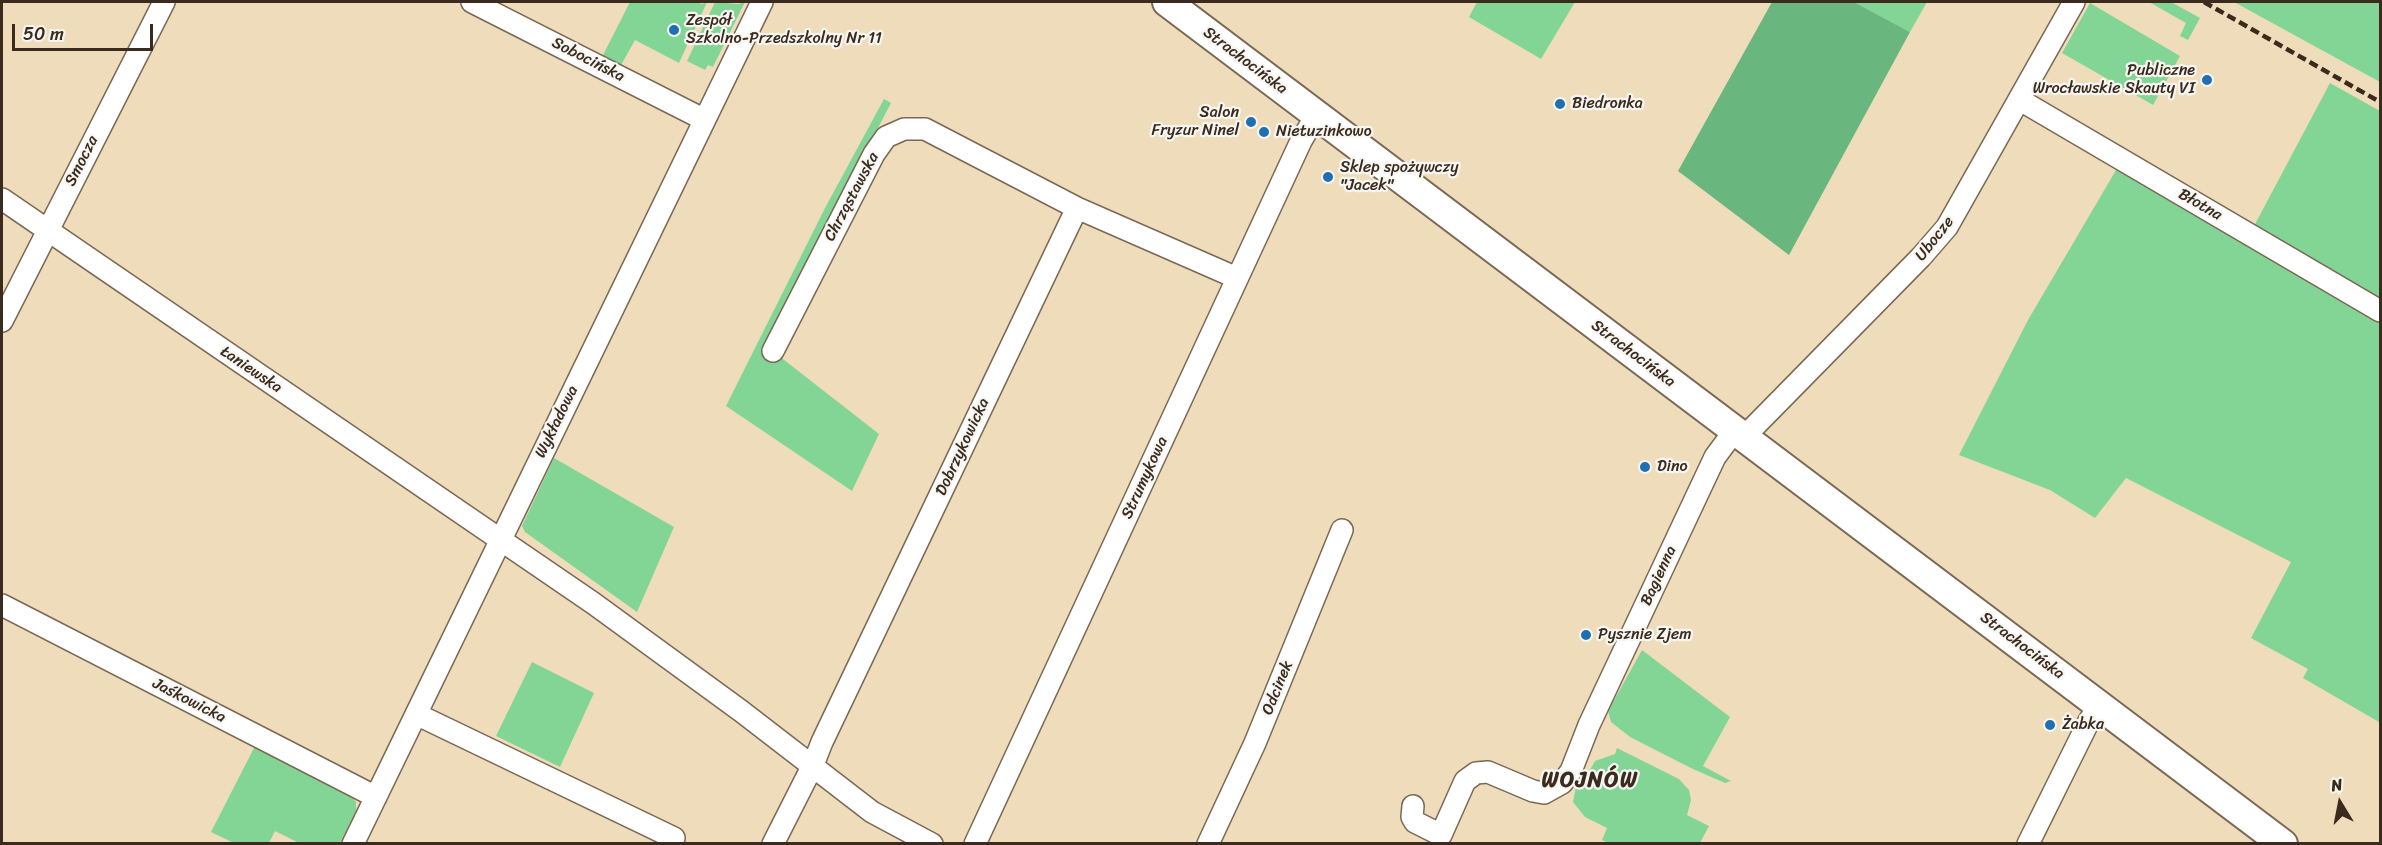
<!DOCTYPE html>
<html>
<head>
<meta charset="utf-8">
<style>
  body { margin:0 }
  #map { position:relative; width:2382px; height:845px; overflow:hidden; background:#efdcbb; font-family:Sriracha,sans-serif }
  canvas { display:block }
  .frame { position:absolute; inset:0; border:3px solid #3b2a1e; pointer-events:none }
  .north { position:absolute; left:2310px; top:773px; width:60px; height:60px; -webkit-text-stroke:4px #f6f6f2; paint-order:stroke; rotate:350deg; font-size:16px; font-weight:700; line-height:24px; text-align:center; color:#3b2a1e }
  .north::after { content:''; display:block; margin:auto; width:21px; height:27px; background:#3b2a1e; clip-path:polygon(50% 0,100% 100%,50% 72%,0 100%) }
  .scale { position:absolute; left:12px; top:24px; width:141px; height:27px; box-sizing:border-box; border:3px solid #3b2a1e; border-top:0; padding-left:8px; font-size:18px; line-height:21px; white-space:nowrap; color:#3b2a1e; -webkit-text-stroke:4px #f6f6f2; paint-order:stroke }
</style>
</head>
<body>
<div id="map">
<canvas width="2382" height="845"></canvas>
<div class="frame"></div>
<div class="north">N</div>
<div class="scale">50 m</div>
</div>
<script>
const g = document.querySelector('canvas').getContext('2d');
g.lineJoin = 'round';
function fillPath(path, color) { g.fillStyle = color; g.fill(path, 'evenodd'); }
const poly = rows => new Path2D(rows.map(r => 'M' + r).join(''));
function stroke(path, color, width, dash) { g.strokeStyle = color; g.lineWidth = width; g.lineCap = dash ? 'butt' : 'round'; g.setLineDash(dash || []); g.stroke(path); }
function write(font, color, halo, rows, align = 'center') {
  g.font = font + ' Sriracha,sans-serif'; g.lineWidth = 4.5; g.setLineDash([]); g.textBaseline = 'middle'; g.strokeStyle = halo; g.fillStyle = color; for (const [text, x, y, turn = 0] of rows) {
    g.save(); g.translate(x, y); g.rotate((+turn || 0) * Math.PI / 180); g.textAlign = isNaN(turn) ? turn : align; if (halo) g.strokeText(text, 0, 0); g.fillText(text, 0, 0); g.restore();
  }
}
const green = poly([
  [630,2,697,2,702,4,707,2,679,63,635,40,620,67,601,59],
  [715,2,738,4,745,2,713,67,708,65,705,70,687,61],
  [1477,2,1575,2,1541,59,1469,17],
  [1854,2,1927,2,1910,32],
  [2149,2,2171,2,2200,18,2188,40,2180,36,2186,23],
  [2234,2,2380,2,2380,82],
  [2090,3,2180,56,2153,105,2062,53],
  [2330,83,2380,111,2380,303,2253,228],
  [884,99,891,103,765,345,879,434,852,491,726,406,825,208],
  [2119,165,2380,319,2379,722,2303,678,2308,669,2251,638,2291,562,2126,478,2095,518,2050,490,1959,455,2028,320],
  [554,458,674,527,637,612,525,532,522,526],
  [1642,650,1730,717,1703,766,1731,781,1725,783,1693,769,1630,737,1611,722,1608,711],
  [532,662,594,693,560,767,496,736],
  [255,746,349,794,356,802,356,811,340,843,299,843,275,831,269,843,234,843,211,832],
  [1617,748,1679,779,1689,790,1691,800,1687,815,1709,826,1700,843,1608,843,1602,840,1607,828,1585,817,1573,802,1578,776,1585,779,1595,761,1615,754]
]);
const forest = poly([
  [1772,2,1854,2,1910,32,1789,255,1678,171]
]);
const street = poly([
  [472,2,703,119],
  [2020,100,2380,311],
  [2,199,593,603,741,711,872,812,932,844],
  [2,321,164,2],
  [773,351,874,154,886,137,904,129,925,129,1077,208,1237,278],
  [1744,437,1921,257,1947,227,2074,2],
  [2,605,376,797],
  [416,714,674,838],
  [1413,806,1412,817,1415,822,1441,835,1465,781,1476,773,1488,772,1533,791,1544,793,1562,783,1571,771,1589,725,1715,457,1735,430],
  [353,844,762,2],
  [773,844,813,765,822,742,1077,208],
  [975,844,1301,141,1317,114],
  [1208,844,1255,743,1342,530],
  [2028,844,2089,721,2100,705]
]);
const secondary = poly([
  [1167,2,2283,844]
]);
const rail = poly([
  [2204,2,2380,102]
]);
const markers = [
  [674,30,6,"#1f6fb2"],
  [2207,80,6,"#1f6fb2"],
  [1560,104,6,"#1f6fb2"],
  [1251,122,6,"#1f6fb2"],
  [1264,132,6,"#1f6fb2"],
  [1328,177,6,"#1f6fb2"],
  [1645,467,6,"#1f6fb2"],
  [1586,635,6,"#1f6fb2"],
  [2050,725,6,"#1f6fb2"]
];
const poiNames = [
  ["Zespół",686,21],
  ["Szkolno-Przedszkolny Nr 11",686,39],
  ["Publiczne",2195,71,"right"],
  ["Wrocławskie Skauty VI",2195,89,"right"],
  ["Biedronka",1572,104],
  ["Salon",1239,113,"right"],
  ["Fryzur Ninel",1239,131,"right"],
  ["Nietuzinkowo",1276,132],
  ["Sklep spożywczy",1340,168],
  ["\"Jacek\"",1340,186],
  ["Dino",1657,467],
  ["Pysznie Zjem",1598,635],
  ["Żabka",2062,725]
];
const streetNames = [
  ["Sobocińska",588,60,27],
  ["Strachocińska",1245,61,37],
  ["Smocza",82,161,-63],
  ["Chrząstawska",852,197,-62],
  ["Błotna",2200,205,30],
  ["Ubocze",1935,239,-52],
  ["Strachocińska",1633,354,37],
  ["Łaniewska",251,370,34],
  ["Wykładowa",557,422,-64],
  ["Dobrzykowicka",963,447,-65],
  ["Strumykowa",1145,478,-65],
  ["Bagienna",1659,576,-65],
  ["Strachocińska",2022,646,37],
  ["Odcinek",1278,688,-68],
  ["Jaśkowicka",189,701,27]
];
const districtNames = [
  ["WOJNÓW",1590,781]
];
fillPath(green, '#83d596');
fillPath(forest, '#6ab67f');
stroke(street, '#7a6855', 24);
stroke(secondary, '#7a6855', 32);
stroke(street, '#fff', 21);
stroke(secondary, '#fff', 28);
stroke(rail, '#3b2a1e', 4.5, [9, 4.5]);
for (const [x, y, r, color] of markers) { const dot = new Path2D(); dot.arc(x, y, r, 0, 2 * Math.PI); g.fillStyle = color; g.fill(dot); stroke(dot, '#f6f6f2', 2); }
write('16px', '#3b2a1e', '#f6f6f2', poiNames, 'left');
write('16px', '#3b2a1e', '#f6f6f2', streetNames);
g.letterSpacing = '1.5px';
write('bold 22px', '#3b2a1e', '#f6f6f2', districtNames);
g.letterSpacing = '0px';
</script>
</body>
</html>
